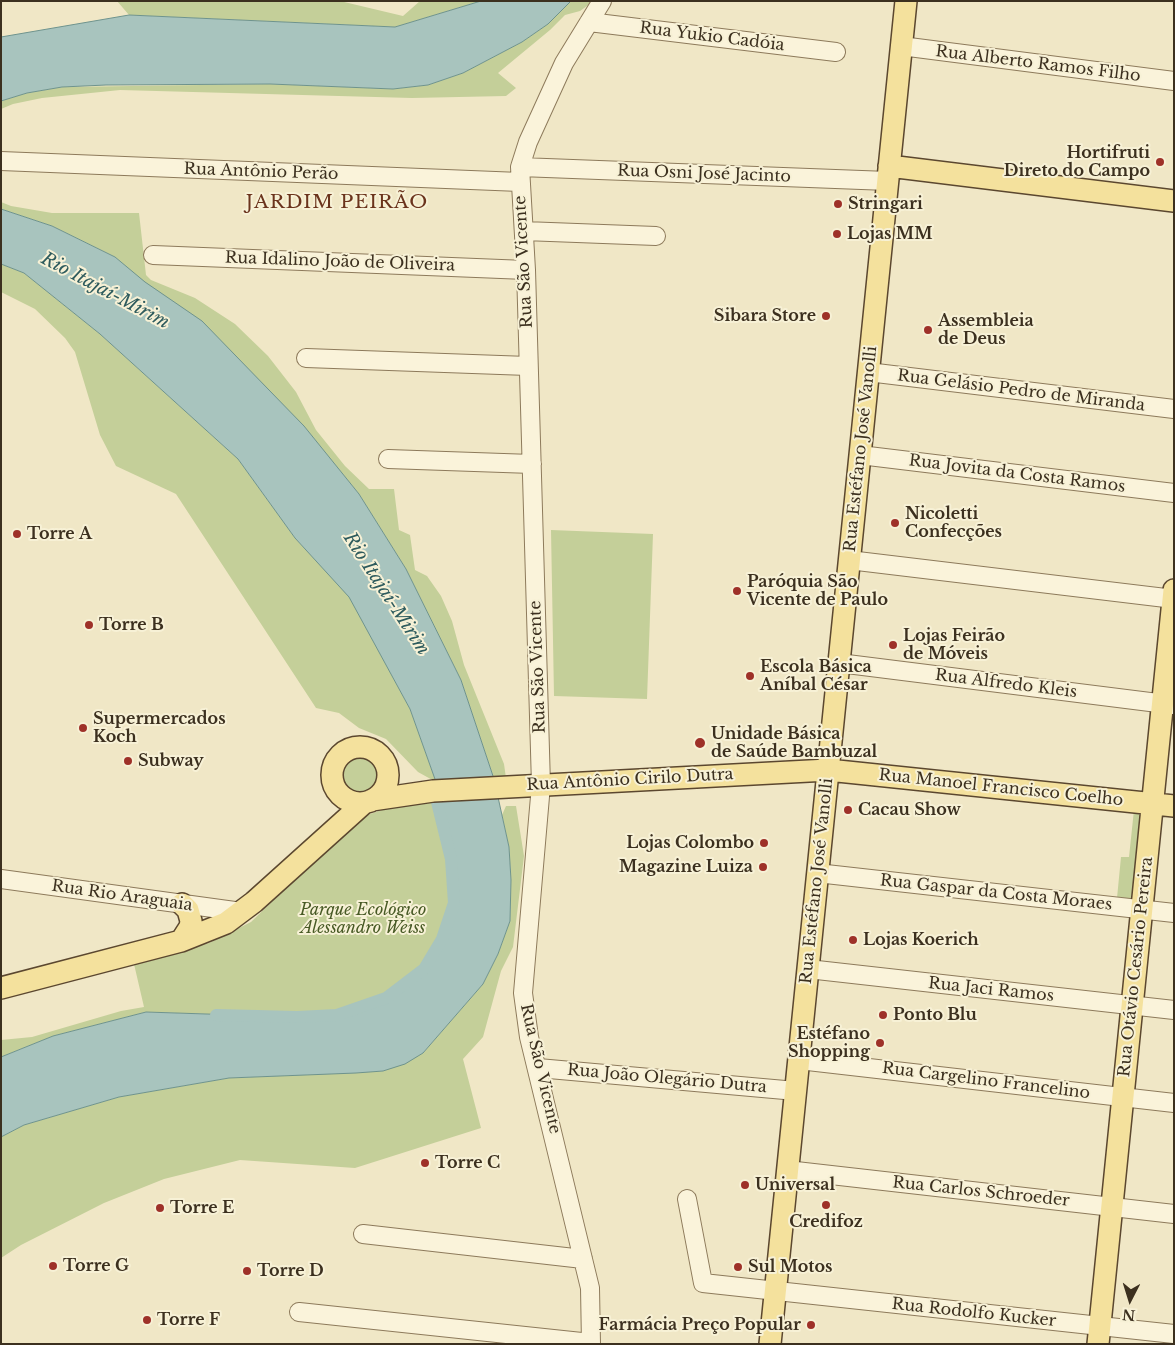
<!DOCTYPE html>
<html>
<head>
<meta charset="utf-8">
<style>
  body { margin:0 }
  #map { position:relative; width:1175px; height:1345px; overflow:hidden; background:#f0e7c6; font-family:"Libre Baskerville",serif }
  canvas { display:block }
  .frame { position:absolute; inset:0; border:2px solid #3c301f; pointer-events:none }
  .north { position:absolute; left:1105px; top:1275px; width:50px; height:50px; -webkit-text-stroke:4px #f7f1d6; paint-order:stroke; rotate:185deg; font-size:14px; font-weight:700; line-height:20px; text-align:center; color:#3c301f }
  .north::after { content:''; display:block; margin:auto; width:18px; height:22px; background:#3c301f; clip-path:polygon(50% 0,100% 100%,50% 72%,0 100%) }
</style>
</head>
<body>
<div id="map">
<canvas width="1175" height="1345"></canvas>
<div class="frame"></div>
<div class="north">N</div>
</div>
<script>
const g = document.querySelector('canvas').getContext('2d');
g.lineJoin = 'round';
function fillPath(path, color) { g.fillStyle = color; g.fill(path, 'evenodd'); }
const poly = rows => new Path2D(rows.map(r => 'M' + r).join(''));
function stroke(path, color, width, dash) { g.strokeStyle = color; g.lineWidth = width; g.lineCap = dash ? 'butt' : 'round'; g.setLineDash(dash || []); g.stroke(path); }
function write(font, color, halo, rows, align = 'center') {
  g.font = font + ' "Libre Baskerville",serif'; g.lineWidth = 4; g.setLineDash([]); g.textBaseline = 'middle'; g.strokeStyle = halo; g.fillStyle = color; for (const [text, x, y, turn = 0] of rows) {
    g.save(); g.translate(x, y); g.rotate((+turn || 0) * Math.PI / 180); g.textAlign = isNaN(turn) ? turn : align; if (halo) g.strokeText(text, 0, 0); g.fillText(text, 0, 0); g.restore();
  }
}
const green = poly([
  [117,1,340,1,403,16,420,1,481,1,395,27,129,15],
  [571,1,594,1,580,11,565,15,550,30,498,73,516,88,506,96,412,98,120,90,42,98,13,104,1,109,1,101,27,93,62,87,270,84,393,89,428,85,463,73,522,42,548,24],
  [1,202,11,206,52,213,139,213,146,275,151,280,195,298,235,324,268,356,296,392,316,430,345,466,369,489,394,489,399,530,410,535,415,570,427,576,441,596,452,621,464,665,504,764,506,778,494,779,461,680,406,569,359,494,303,426,115,257,52,226,1,209],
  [1,264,24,273,100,334,238,459,295,538,349,596,410,709,436,782,418,772,386,739,359,728,339,713,316,708,176,494,116,466,100,435,75,352,65,338,35,309,1,292],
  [551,530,653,534,647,699,554,696],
  '337 774a22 22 0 1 1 44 0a22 22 0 1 1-44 0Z',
  [437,798,451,859,454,903,442,939,424,969,386,998,337,1015,297,1017,146,1012,53,1036,1,1057,1,1040,32,1037,121,1011,144,1007,134,964,209,943,251,922,357,819,408,800],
  [506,806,516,806,524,856,513,947,501,971,483,1037,463,1059,481,1128,355,1168,240,1160,164,1179,104,1203,21,1245,1,1258,1,1137,24,1125,119,1097,229,1078,383,1071,423,1053,483,984,498,954,510,921,511,880,509,847,502,815],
  [1134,810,1144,811,1135,901,1117,898,1121,857,1129,857]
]);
const water = poly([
  [481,1,571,1,548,24,522,42,463,73,428,85,393,89,270,84,106,85,62,87,27,93,1,101,1,37,129,15,395,27,481,1],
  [1,209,52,226,115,257,145,282,202,321,269,390,304,426,359,494,406,569,461,680,494,779,509,847,511,880,510,921,498,954,483,984,423,1053,405,1064,383,1071,356,1073,229,1078,119,1097,24,1125,1,1137,1,1057,53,1036,146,1012,297,1017,337,1015,386,998,424,969,442,939,454,903,451,859,437,802,436,782,410,709,349,597,295,538,238,459,100,334,24,273,1,264,1,209]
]);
const canal = poly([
  [216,1015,297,1017,337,1015,386,998,424,969,442,939,454,903,451,859,437,802]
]);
const minor = poly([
  [589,22,836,52],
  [901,46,1174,81],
  [1,161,520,182],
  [520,167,888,181],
  [524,231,656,236],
  [153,255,526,270],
  [306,358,528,366],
  [868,372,1174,409],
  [860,455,1174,493],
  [388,459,532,464],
  [849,560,1174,599],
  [839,663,1174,705],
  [817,873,1174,913],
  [1,879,242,912],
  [808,969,1174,1010],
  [799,1060,1174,1103],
  [538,1068,796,1091],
  [787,1170,1174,1214],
  [687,1199,703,1283,1174,1334],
  [363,1234,583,1259],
  [299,1312,591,1343],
  [591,1344,590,1288,529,1037,523,993,541,785,526,270,520,167,528,142,564,63,602,1]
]);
const major = poly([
  [889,166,1174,201],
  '332 775a28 28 0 1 1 56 0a28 28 0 1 1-56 0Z',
  [372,800,433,791,828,770,1174,806],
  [181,941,190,927,191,921,188,910,182,904],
  [1,988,181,941,226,923,254,902,364,803],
  [770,1344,906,1],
  [1098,1344,1174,590]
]);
const markers = [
  [1160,162,5,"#9e3128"],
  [838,204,5,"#9e3128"],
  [837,234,5,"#9e3128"],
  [826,316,5,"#9e3128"],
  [928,330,5,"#9e3128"],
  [895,523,5,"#9e3128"],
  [17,534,5,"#9e3128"],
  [737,591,5,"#9e3128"],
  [89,625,5,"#9e3128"],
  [893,645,5,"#9e3128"],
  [750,676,5,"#9e3128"],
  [83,728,5,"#9e3128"],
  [700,743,6,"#9e3128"],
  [128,761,5,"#9e3128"],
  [848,810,5,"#9e3128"],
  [764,843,5,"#9e3128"],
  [763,867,5,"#9e3128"],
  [853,940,5,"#9e3128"],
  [883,1015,5,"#9e3128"],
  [880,1043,5,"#9e3128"],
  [425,1163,5,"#9e3128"],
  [745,1185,5,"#9e3128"],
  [826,1205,5,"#9e3128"],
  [160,1208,5,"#9e3128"],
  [53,1266,5,"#9e3128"],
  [738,1267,5,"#9e3128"],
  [247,1271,5,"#9e3128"],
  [147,1320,5,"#9e3128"],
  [811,1325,5,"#9e3128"]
];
const streetNames = [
  ["Rua Yukio Cadóia",712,37,7],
  ["Rua Alberto Ramos Filho",1038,64,7],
  ["Rua Antônio Perão",261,172,2],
  ["Rua Osni José Jacinto",704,174,2],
  ["Rua Idalino João de Oliveira",340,262,2],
  ["Rua São Vicente",524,262,-93],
  ["Rua Gelásio Pedro de Miranda",1021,391,7],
  ["Rua Estéfano José Vanolli",861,449,-84],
  ["Rua Jovita da Costa Ramos",1017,474,7],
  ["Rua São Vicente",538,667,-92],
  ["Rua Alfredo Kleis",1006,684,7],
  ["Rua Antônio Cirilo Dutra",630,780,-3],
  ["Rua Manoel Francisco Coelho",1001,788,6],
  ["Rua Estéfano José Vanolli",817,881,-84],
  ["Rua Gaspar da Costa Moraes",996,893,6],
  ["Rua Rio Araguaia",122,896,8],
  ["Rua Otávio Cesário Pereira",1136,967,-84],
  ["Rua Jaci Ramos",991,990,6],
  ["Rua São Vicente",540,1069,77],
  ["Rua João Olegário Dutra",667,1079,5],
  ["Rua Cargelino Francelino",986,1081,7],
  ["Rua Carlos Schroeder",981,1192,6],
  ["Rua Rodolfo Kucker",974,1313,6]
];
const poiNames = [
  ["Hortifruti",1150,153,"right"],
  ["Direto do Campo",1150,171,"right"],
  ["Stringari",848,204],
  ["Lojas MM",847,234],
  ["Sibara Store",816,316,"right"],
  ["Assembleia",938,321],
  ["de Deus",938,339],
  ["Nicoletti",905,514],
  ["Confecções",905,532],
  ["Torre A",27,534],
  ["Paróquia São",747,582],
  ["Vicente de Paulo",747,600],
  ["Torre B",99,625],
  ["Lojas Feirão",903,636],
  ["de Móveis",903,654],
  ["Escola Básica",760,667],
  ["Aníbal César",760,685],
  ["Supermercados",93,719],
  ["Koch",93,737],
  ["Unidade Básica",711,734],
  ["de Saúde Bambuzal",711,752],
  ["Subway",138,761],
  ["Cacau Show",858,810],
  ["Lojas Colombo",754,843,"right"],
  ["Magazine Luiza",753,867,"right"],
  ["Lojas Koerich",863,940],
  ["Ponto Blu",893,1015],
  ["Estéfano",870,1034,"right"],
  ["Shopping",870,1052,"right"],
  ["Torre C",435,1163],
  ["Universal",755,1185],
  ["Torre E",170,1208],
  ["Credifoz",826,1222,"center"],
  ["Torre G",63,1266],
  ["Sul Motos",748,1267],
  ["Torre D",257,1271],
  ["Torre F",157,1320],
  ["Farmácia Preço Popular",801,1325,"right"]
];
const parkNames = [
  ["Parque Ecológico",363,910],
  ["Alessandro Weiss",363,928]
];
const waterNames = [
  ["Rio Itajaí-Mirim",105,291,28],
  ["Rio Itajaí-Mirim",386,594,57]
];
const quarterNames = [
  ["JARDIM PEIRÃO",337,203]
];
fillPath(green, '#c4cf99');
fillPath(water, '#a8c4be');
stroke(water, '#6e938d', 1);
stroke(canal, '#a8c4be', 12);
stroke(minor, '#8d7a5b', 20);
stroke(major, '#5b472f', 24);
stroke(minor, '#faf3da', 18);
stroke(major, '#f4e19d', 21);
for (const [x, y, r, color] of markers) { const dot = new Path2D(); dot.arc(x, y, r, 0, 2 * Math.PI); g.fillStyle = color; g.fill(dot); stroke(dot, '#f7f1d6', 2); }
write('16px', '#3c301f', '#f7f1d6', streetNames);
write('bold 16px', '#3c301f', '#f7f1d6', poiNames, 'left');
write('italic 16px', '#485a25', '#f7f1d6', parkNames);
write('italic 18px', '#2e5b5d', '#f7f1d6', waterNames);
g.letterSpacing = '1px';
write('19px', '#6b341d', '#f7f1d6', quarterNames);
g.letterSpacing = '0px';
</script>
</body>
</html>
